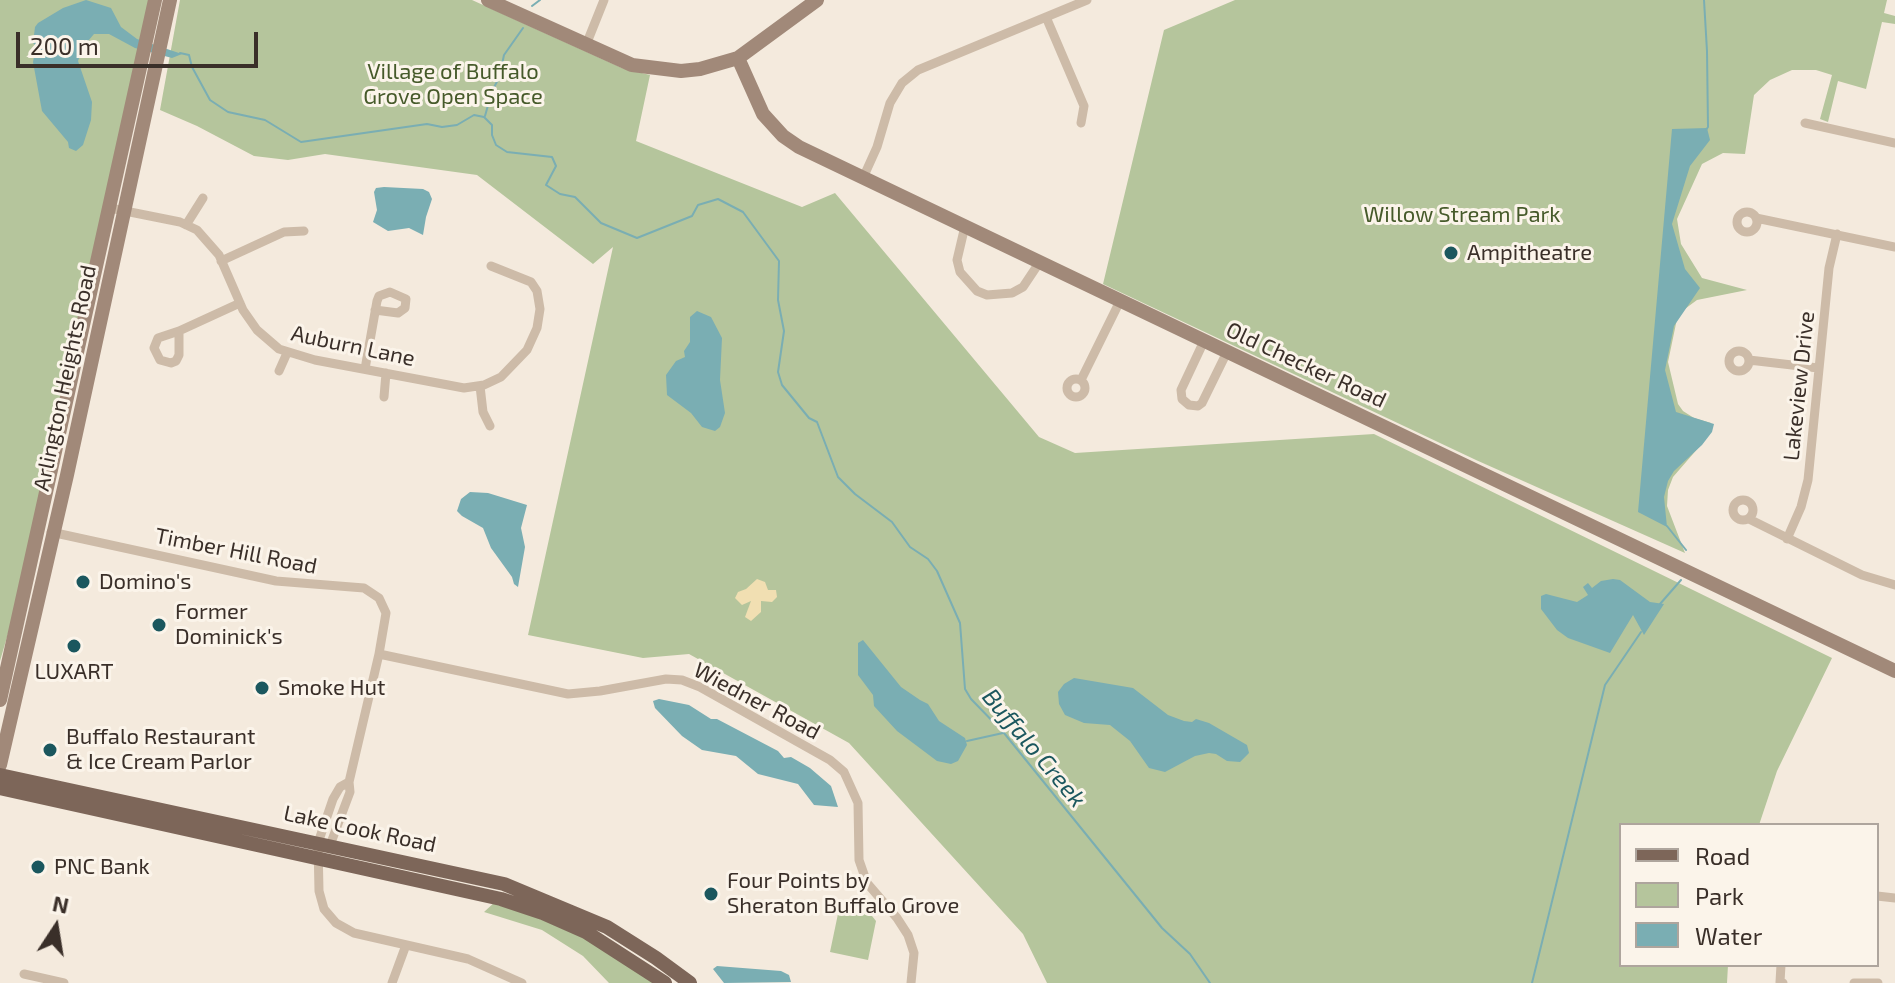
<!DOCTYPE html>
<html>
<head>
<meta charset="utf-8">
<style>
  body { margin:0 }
  #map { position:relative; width:1895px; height:983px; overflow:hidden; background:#f4eadd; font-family:"Exo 2",sans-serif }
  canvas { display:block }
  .legend { position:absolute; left:1619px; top:823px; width:260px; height:144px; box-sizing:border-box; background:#fbf4ea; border:2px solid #aea59d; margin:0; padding:10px 14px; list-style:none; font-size:24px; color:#3a2f29 }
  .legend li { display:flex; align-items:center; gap:16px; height:40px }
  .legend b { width:40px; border:2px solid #aea59d }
  .north { position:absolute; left:16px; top:887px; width:80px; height:80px; -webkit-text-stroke:6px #fbf4ea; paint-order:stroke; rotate:12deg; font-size:22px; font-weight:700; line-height:32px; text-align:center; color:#3a2f29 }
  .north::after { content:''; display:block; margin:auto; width:28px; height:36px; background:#3a2f29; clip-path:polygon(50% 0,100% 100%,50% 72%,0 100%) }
  .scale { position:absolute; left:16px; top:32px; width:242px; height:36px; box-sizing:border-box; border:4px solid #3a2f29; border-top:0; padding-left:10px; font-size:24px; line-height:28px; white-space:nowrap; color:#3a2f29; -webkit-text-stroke:6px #fbf4ea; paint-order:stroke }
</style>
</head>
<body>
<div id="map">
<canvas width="1895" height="983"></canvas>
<ul class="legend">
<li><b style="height:10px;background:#7d6659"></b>Road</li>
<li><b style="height:22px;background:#b5c59c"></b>Park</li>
<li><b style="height:22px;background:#7aaeb3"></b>Water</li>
</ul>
<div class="north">N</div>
<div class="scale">200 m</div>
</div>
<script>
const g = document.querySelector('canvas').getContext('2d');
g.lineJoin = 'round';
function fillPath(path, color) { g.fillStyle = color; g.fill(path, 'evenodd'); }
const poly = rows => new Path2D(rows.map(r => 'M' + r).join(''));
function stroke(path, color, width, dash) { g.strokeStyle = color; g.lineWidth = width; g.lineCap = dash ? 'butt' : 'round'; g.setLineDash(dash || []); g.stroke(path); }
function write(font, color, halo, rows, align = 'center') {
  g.font = font + ' "Exo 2",sans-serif'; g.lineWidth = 6; g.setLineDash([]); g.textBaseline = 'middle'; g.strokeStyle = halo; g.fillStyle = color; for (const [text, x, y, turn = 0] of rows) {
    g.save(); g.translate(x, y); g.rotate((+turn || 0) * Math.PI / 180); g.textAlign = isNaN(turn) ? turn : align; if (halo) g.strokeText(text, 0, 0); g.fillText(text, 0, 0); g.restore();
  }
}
const green = poly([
  [0,0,149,0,19,596,0,661],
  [180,0,472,0,622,68,650,75,636,141,802,207,835,193,1039,437,1075,453,1374,434,1832,658,1777,771,1759,825,1621,825,1621,965,1728,965,1727,983,1047,983,1023,934,849,743,689,654,643,658,528,635,613,247,593,264,477,175,325,154,288,160,254,156,197,126,160,110],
  [1235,0,1887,0,1884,13,1895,16,1895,24,1882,22,1866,89,1838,81,1828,122,1820,119,1832,75,1816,70,1792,70,1770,80,1754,95,1745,154,1723,153,1702,164,1677,219,1681,244,1702,278,1747,290,1697,300,1678,314,1668,362,1678,404,1683,411,1694,418,1711,423,1706,439,1673,477,1668,490,1667,506,1685,553,1476,460,1103,284,1164,30],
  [496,901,577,934,657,983,609,983,583,956,542,930,484,912],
  [839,909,872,916,876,921,868,960,830,952]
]);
const sand = poly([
  [757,579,765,582,768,590,776,590,777,597,772,602,761,601,761,612,751,621,745,617,751,601,742,605,735,598,738,592,746,589]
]);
const water = poly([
  [86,0,111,8,121,27,137,39,182,54,172,58,135,48,109,34,94,34,83,47,78,61,92,102,91,120,83,145,76,151,69,148,68,142,42,111,33,62,36,46,33,43,35,27,38,23,63,8],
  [1707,128,1710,140,1690,166,1672,224,1685,269,1700,288,1674,326,1665,370,1676,412,1714,424,1712,432,1702,445,1674,471,1668,481,1664,497,1667,527,1638,512,1672,129],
  [384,187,423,189,429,192,432,199,426,217,423,235,409,228,388,231,373,222,377,210,374,192,376,188],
  [697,311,711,317,722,338,720,380,725,413,720,427,715,431,702,427,691,413,667,395,666,375,676,361,685,357,684,351,690,342,690,317],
  [470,492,488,493,527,505,521,528,525,547,518,587,514,584,512,577,491,548,483,528,462,516,457,511,461,499],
  [1613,579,1620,580,1650,602,1664,604,1644,635,1633,615,1610,653,1568,638,1557,630,1541,609,1541,596,1546,594,1577,602,1588,595,1583,587,1588,583,1592,588,1601,581],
  [863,640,901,687,920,700,928,704,939,721,965,738,967,745,958,761,951,764,937,761,897,731,874,706,873,695,858,675,858,643],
  [1074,678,1133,688,1168,715,1184,721,1192,722,1196,719,1209,723,1247,745,1249,753,1240,762,1227,761,1216,754,1209,753,1195,756,1165,772,1149,768,1130,741,1110,725,1084,723,1065,715,1059,704,1058,692,1064,684],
  [659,699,689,705,711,719,717,719,778,751,784,758,791,757,810,768,831,786,838,807,814,805,798,784,758,774,736,756,702,750,682,736,655,708,653,701],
  [717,966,781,971,789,975,791,982,724,983,713,969]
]);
const stream = poly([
  [1704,0,1707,51,1708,127,1706,130],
  [532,6,540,0],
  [180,53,189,55,192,67,210,100,228,112,265,120,301,142,427,124,442,127,457,125,474,115,484,117,492,125,492,135,496,145,507,152,552,157,556,166,546,185,560,194,575,197,601,223,637,238,692,216,698,205,718,199,743,212,779,261,778,300,784,331,778,372,782,385,809,418,817,422,838,477,855,494,892,522,910,547,928,559,937,571,960,623,965,689,971,699,1004,733,1162,928,1190,954,1210,983],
  [485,116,492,91,499,78,504,55,523,28],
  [1667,526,1686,550],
  [1660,604,1681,580],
  [967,741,1003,733],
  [1532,983,1605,685,1641,632]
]);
const street = poly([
  [1046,17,1084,106,1081,123],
  [586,45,604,0],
  [1805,123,1895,143],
  [863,178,877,147,890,103,902,83,918,70,1087,0],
  [110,208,180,222,197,230,219,255,243,310,257,330,279,349,315,360,464,388,484,385,501,377,527,350,537,328,540,309,537,291,531,282,491,266],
  '1737 222a10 10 0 1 1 20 0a10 10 0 1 1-20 0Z',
  [1756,218,1895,247],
  [186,225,203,198],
  [965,226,957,260,960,272,977,291,987,295,1012,293,1023,287,1039,263],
  [221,261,284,232,304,231],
  [179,331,158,338,154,348,160,360,171,363,176,361,179,355,179,331,240,303],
  [1204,341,1181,390,1182,399,1189,405,1198,406,1202,403,1227,352],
  '1729 361a10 10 0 1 1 20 0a10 10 0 1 1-20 0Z',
  [1749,360,1818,368],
  [365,369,377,301,379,296,390,292,406,299,405,308,398,313,375,310],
  [279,371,287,353],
  '1067 388a9 9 0 1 1 18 0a9 9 0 1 1-18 0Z',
  [1081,380,1120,301],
  [480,386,483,412,490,426],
  [384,397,386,373],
  '1733 510a10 10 0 1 1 20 0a10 10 0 1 1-20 0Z',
  [1749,519,1862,575,1895,585],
  [51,532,276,581,364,588,379,598,386,613,379,654,349,782,350,792,329,848],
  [1787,539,1801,507,1808,480,1829,268,1837,234],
  [379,654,568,694,600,691,666,679,682,680,700,687,830,760,844,772,858,803,859,860,867,883,897,918,908,935,914,953,911,983],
  [349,782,340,787,333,799,318,843,319,891,324,909,336,923,354,933,468,959,522,983],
  [1877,896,1895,898],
  [1781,965,1780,982,1783,983],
  [24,974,64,983],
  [392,983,406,945],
  [1854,983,1878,983]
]);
const secondary = poly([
  [488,0,632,65,681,71,700,69,738,58,817,0],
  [738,58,763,114,783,136,799,147,1895,671],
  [0,700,155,0],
  [0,765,67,475,170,0]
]);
const primary = poly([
  [0,775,504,884,607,927,656,958,690,983],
  [0,788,501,899,543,913,586,932,665,983]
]);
const markers = [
  [1451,253,8,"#1b575e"],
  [83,582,8,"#1b575e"],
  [159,625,8,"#1b575e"],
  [74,646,8,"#1b575e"],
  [262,688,8,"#1b575e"],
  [50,750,8,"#1b575e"],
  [38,867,8,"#1b575e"],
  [711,894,8,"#1b575e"]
];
const parkNames = [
  ["Village of Buffalo",453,72],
  ["Grove Open Space",453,97],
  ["Willow Stream Park",1462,215]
];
const poiNames = [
  ["Ampitheatre",1467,253],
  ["Domino's",99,582],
  ["Former",175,612],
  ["Dominick's",175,637],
  ["LUXART",74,672,"center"],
  ["Smoke Hut",278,688],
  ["Buffalo Restaurant",66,737],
  ["& Ice Cream Parlor",66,762],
  ["PNC Bank",54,867],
  ["Four Points by",727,881],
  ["Sheraton Buffalo Grove",727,906]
];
const streetNames = [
  ["Auburn Lane",353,346,12],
  ["Old Checker Road",1306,365,25],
  ["Arlington Heights Road",65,378,-78],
  ["Lakeview Drive",1799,386,-84],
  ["Timber Hill Road",236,551,11],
  ["Wiedner Road",757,701,28],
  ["Lake Cook Road",360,829,12]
];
const waterNames = [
  ["Buffalo Creek",1034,748,50]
];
fillPath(green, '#b5c59c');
fillPath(sand, '#f1dfb2');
fillPath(water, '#7aaeb3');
stroke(stream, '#7aaeb3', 2);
stroke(street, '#cdbba8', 9);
stroke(secondary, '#a18979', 14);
stroke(primary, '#7d6659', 14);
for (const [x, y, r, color] of markers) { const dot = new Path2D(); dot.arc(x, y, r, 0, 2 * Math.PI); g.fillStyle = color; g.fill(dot); stroke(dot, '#fbf4ea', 3); }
write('22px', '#465a2a', '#fbf4ea', parkNames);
write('22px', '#3a2f29', '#fbf4ea', poiNames, 'left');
write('22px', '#3a2f29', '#fbf4ea', streetNames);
write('italic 24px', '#1b575e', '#fbf4ea', waterNames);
</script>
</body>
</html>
